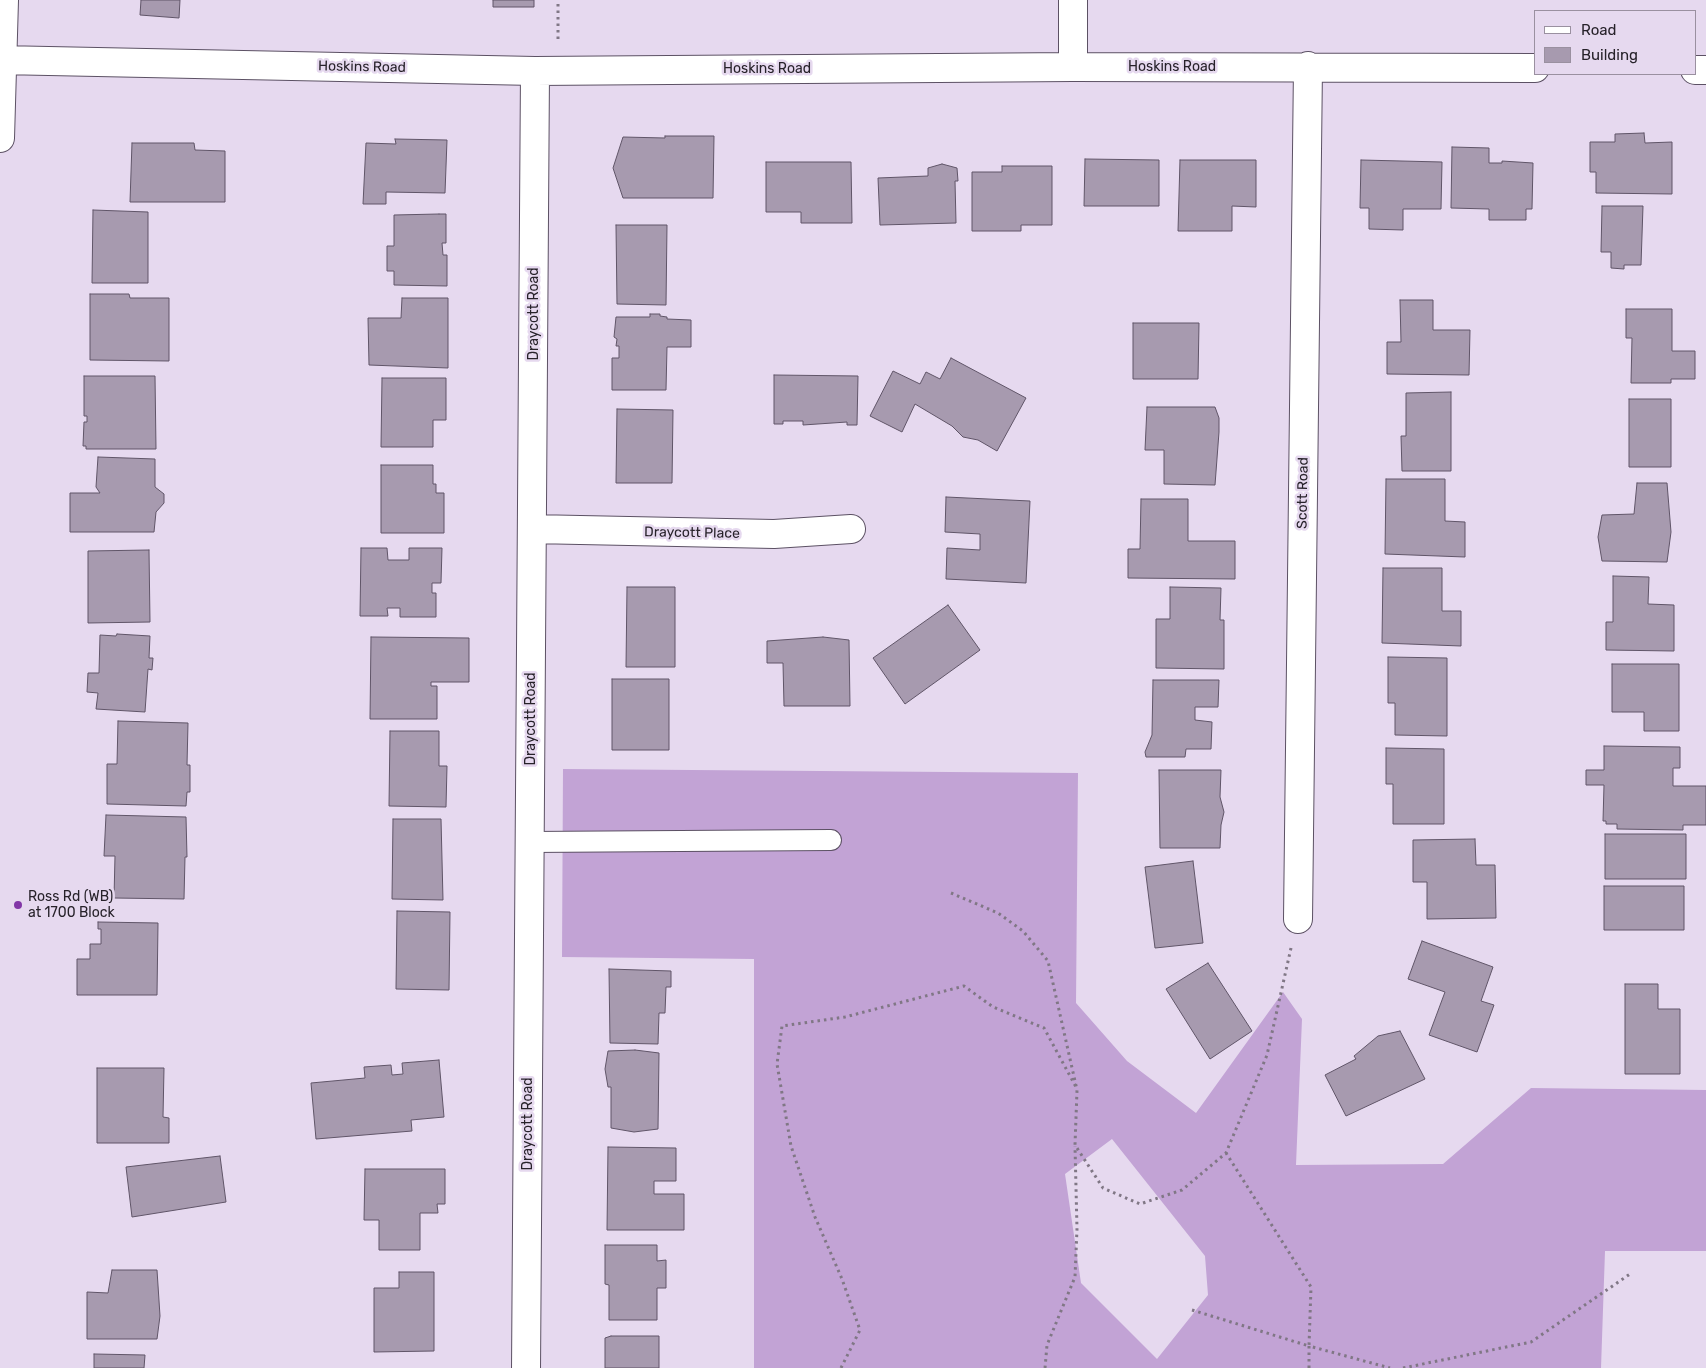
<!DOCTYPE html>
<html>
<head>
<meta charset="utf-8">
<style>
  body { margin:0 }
  #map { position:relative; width:1706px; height:1368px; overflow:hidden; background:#e6d9ef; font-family:Rubik,sans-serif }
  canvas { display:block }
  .legend { position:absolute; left:1534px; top:10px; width:162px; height:65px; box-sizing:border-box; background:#e6d9ef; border:1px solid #9a90a0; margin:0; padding:6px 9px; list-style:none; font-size:15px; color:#27222a }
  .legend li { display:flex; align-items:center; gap:10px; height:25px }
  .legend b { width:25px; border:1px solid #9a90a0 }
</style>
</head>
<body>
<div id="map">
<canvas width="1706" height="1368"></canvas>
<ul class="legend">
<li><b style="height:6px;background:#fff"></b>Road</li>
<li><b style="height:14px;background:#a79aaf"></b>Building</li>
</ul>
</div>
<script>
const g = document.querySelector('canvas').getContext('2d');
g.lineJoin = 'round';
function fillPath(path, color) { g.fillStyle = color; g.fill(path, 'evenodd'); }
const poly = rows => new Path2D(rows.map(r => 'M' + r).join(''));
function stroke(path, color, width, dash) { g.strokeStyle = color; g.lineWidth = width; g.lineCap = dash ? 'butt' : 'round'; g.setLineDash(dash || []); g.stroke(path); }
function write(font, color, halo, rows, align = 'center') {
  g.font = font + ' Rubik,sans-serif'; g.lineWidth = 5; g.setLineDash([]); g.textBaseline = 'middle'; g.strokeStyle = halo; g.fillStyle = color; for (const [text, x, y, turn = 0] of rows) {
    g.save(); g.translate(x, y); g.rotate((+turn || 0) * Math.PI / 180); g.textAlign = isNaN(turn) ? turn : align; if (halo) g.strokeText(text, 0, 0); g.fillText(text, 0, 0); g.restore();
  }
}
const forest = poly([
  [563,769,1078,773,1076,1003,1127,1061,1196,1113,1283,992,1302,1019,1296,1165,1443,1164,1531,1088,1706,1090,1706,1251,1605,1251,1601,1368,754,1368,754,959,562,957],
  [1112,1139,1205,1256,1208,1295,1157,1359,1081,1283,1065,1174]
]);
const building = poly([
  [141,0,180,0,179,18,140,15,141,0],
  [493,0,534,0,534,7,493,7,493,0],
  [1644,133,1645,143,1672,142,1672,194,1596,193,1596,172,1590,172,1590,142,1615,142,1615,134,1644,133],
  [665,136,714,136,713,198,623,198,613,168,623,137,665,138,665,136],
  [395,139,447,140,445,193,386,192,386,204,363,204,366,143,396,144,395,139],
  [132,143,194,143,195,150,225,151,225,202,130,202,132,143],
  [1452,147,1489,148,1489,163,1502,163,1502,161,1533,163,1532,209,1526,209,1526,220,1489,220,1489,209,1451,208,1452,147],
  [1085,159,1159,160,1159,206,1084,206,1085,159],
  [1180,160,1256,160,1256,207,1232,206,1232,231,1178,231,1180,160],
  [1361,160,1442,162,1441,209,1403,209,1403,230,1369,229,1369,208,1360,208,1361,160],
  [766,162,851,162,852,223,801,223,801,212,766,212,766,162],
  [942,164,957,168,958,181,955,181,956,223,880,225,878,178,928,176,928,168,942,164],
  [1002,166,1052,166,1052,225,1021,225,1021,231,972,231,972,172,1002,172,1002,166],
  [1602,206,1643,206,1641,265,1624,265,1624,269,1611,268,1611,252,1601,252,1602,206],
  [93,210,148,212,148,283,92,283,93,210],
  [439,214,446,214,446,243,442,243,443,255,447,255,447,286,394,285,394,271,387,271,387,246,394,246,394,215,439,214],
  [616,225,667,225,666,305,617,304,616,225],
  [90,294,129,294,130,298,169,298,169,361,90,360,90,294],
  [402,298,448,298,448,368,369,365,368,318,401,318,402,298],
  [1400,300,1433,300,1433,330,1470,330,1469,375,1387,374,1387,342,1401,342,1400,300],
  [1626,309,1672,309,1672,351,1695,351,1695,379,1671,379,1671,383,1631,383,1632,338,1626,338,1626,309],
  [650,314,660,314,660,316,667,317,667,319,691,320,691,347,667,347,666,390,612,390,612,358,619,358,619,346,616,346,617,339,614,337,616,317,650,317,650,314],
  [1133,323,1199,323,1198,379,1133,379,1133,323],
  [951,358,1026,398,997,451,978,440,963,437,952,426,915,404,902,432,870,416,893,371,920,384,926,372,940,379,951,358],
  [774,375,858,376,857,425,847,425,847,422,803,425,803,421,783,421,783,424,774,424,774,375],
  [84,376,155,376,156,449,86,449,86,446,83,446,84,422,87,422,87,416,84,416,84,376],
  [382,378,446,378,446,420,433,420,433,447,381,447,382,378],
  [1451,392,1451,471,1402,471,1401,436,1406,436,1406,393,1451,392],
  [1629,399,1671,399,1671,467,1629,467,1629,399],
  [1147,407,1215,407,1219,418,1219,432,1215,485,1164,484,1164,450,1145,450,1147,407],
  [617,409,673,410,672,483,616,483,617,409],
  [98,457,155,459,155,487,164,494,164,503,156,512,154,532,70,532,70,493,100,493,96,487,98,457],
  [381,465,433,465,433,484,436,484,436,493,444,493,444,533,381,533,381,465],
  [1386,479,1445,479,1445,521,1465,522,1465,557,1385,554,1386,479],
  [1637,483,1667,483,1671,532,1667,562,1602,561,1598,537,1602,515,1634,514,1637,483],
  [946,497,1030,501,1026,583,946,579,947,548,980,550,980,534,945,532,946,497],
  [1141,499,1188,499,1188,541,1235,541,1235,579,1128,578,1128,549,1140,549,1141,499],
  [361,548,387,548,388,560,409,560,409,548,442,548,441,583,432,583,432,593,436,593,436,617,400,617,400,608,387,608,388,616,360,616,361,548],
  [149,550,150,622,88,623,88,551,149,550],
  [1383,568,1442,568,1442,611,1461,611,1461,646,1382,643,1383,568],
  [1613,576,1649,577,1648,604,1674,605,1674,651,1606,650,1606,622,1613,622,1613,576],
  [627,587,675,587,675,667,626,667,627,587],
  [1170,587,1221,588,1220,620,1224,620,1224,669,1156,668,1156,619,1170,619,1170,587],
  [948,605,980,650,905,704,873,658,948,605],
  [117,634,150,636,149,658,153,658,152,670,148,669,145,712,96,709,98,693,87,692,88,673,99,673,100,635,116,636,117,634],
  [371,637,469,638,469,682,431,682,431,686,437,686,437,719,370,719,371,637],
  [823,637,849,640,850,706,784,706,783,663,767,663,767,641,823,637],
  [1388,657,1447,658,1447,736,1395,735,1395,703,1388,703,1388,657],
  [1612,664,1679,664,1679,731,1644,731,1644,712,1612,712,1612,664],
  [612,679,669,679,669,750,612,750,612,679],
  [1153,680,1219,680,1218,707,1195,707,1195,720,1212,722,1211,749,1186,749,1185,757,1146,757,1145,752,1152,735,1153,680],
  [118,721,188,723,187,765,190,765,190,792,187,792,186,806,107,804,107,764,117,764,118,721],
  [390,731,439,731,439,766,447,766,446,807,389,806,390,731],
  [1604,746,1680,747,1680,768,1673,768,1673,786,1706,786,1706,825,1683,825,1683,830,1617,829,1617,824,1606,824,1606,821,1603,821,1604,785,1586,785,1586,770,1604,770,1604,746],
  [1386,748,1444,749,1444,824,1393,824,1393,784,1386,784,1386,748],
  [1159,770,1221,770,1220,797,1224,812,1221,825,1220,848,1160,848,1159,770],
  [106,815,186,817,187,857,185,857,184,899,114,898,115,856,104,856,106,815],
  [393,819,441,819,443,900,392,899,393,819],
  [1605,834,1686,834,1686,879,1605,879,1605,834],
  [1475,839,1476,865,1495,865,1496,918,1427,919,1427,882,1413,882,1413,840,1475,839],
  [1193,861,1203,943,1155,948,1145,867,1193,861],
  [1604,886,1684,886,1684,930,1604,930,1604,886],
  [397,911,450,912,449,990,396,989,397,911],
  [98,922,158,923,157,995,77,995,77,959,90,959,90,944,101,944,101,929,98,929,98,922],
  [1422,941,1493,967,1481,1001,1494,1005,1477,1052,1429,1035,1445,992,1408,979,1422,941],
  [1208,963,1252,1031,1210,1059,1166,989,1208,963],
  [609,969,671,971,671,987,666,987,665,1013,659,1013,658,1044,610,1043,609,969],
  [1625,984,1658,984,1658,1009,1680,1009,1680,1074,1625,1074,1625,984],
  [1400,1031,1425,1079,1346,1116,1325,1075,1356,1059,1354,1056,1378,1036,1400,1031],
  [635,1050,659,1053,658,1129,634,1132,611,1128,611,1087,608,1087,605,1069,608,1051,635,1050],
  [439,1060,444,1117,411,1120,412,1131,316,1139,311,1083,365,1078,364,1067,391,1065,392,1075,403,1074,402,1063,439,1060],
  [97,1068,164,1068,163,1117,169,1118,169,1143,97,1143,97,1068],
  [608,1147,676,1148,676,1181,654,1181,654,1194,684,1194,684,1230,607,1230,608,1147],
  [220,1156,226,1202,132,1217,126,1167,220,1156],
  [365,1169,445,1169,445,1204,437,1204,438,1213,420,1213,420,1250,379,1250,379,1220,364,1220,365,1169],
  [605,1245,657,1245,657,1261,666,1260,666,1288,657,1288,657,1320,609,1320,609,1285,605,1284,605,1245],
  [112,1270,157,1270,160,1316,157,1339,87,1339,87,1292,108,1293,112,1270],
  [399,1272,434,1272,434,1351,374,1352,374,1288,399,1288,399,1272],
  [611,1336,659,1336,659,1368,605,1368,605,1338,611,1336],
  [94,1354,145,1355,144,1368,94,1368,94,1354]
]);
const path = poly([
  [558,39,558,0],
  [951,893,998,913,1023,931,1048,961,1077,1090,1075,1145,1103,1188,1140,1204,1182,1190,1226,1153,1267,1055,1291,948],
  [1192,1310,1309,1346,1311,1287,1226,1153],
  [841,1368,860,1330,842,1279,815,1217,791,1146,777,1064,782,1026,845,1017,964,986,993,1007,1044,1028,1076,1087],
  [1045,1368,1047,1345,1075,1277,1077,1229,1075,1146],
  [1309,1368,1309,1346,1390,1368],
  [1403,1368,1531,1342,1630,1274]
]);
const service = poly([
  [530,842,831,840]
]);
const minor = poly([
  [1073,0,1073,67],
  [0,60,535,71,1073,67,1535,68],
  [1695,70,1706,70],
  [0,138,4,0],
  [532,529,774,534,851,529],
  [1298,919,1308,66],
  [526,1368,535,71]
]);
const markers = [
  [18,905,5,"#8236a7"]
];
const streetNames = [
  ["Hoskins Road",362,67,1],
  ["Hoskins Road",1172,67],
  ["Hoskins Road",767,69],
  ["Draycott Road",534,314,-90],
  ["Scott Road",1303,493,-89],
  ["Draycott Place",692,533,1],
  ["Draycott Road",531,719,-90],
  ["Draycott Road",528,1124,-90]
];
const poiNames = [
  ["Ross Rd (WB)",28,897],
  ["at 1700 Block",28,913]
];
fillPath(forest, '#c2a3d5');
fillPath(building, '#a79aaf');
stroke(building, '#605568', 1);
stroke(service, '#5c5164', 22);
stroke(minor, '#5c5164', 30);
stroke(path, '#807785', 3, [2.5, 4]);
stroke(service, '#fff', 20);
stroke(minor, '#fff', 28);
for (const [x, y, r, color] of markers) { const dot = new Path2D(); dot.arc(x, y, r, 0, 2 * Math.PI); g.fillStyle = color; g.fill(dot); stroke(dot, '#e6d9ef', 2); }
write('14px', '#27222a', '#e6d9ef', streetNames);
write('14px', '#27222a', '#e6d9ef', poiNames, 'left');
</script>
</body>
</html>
